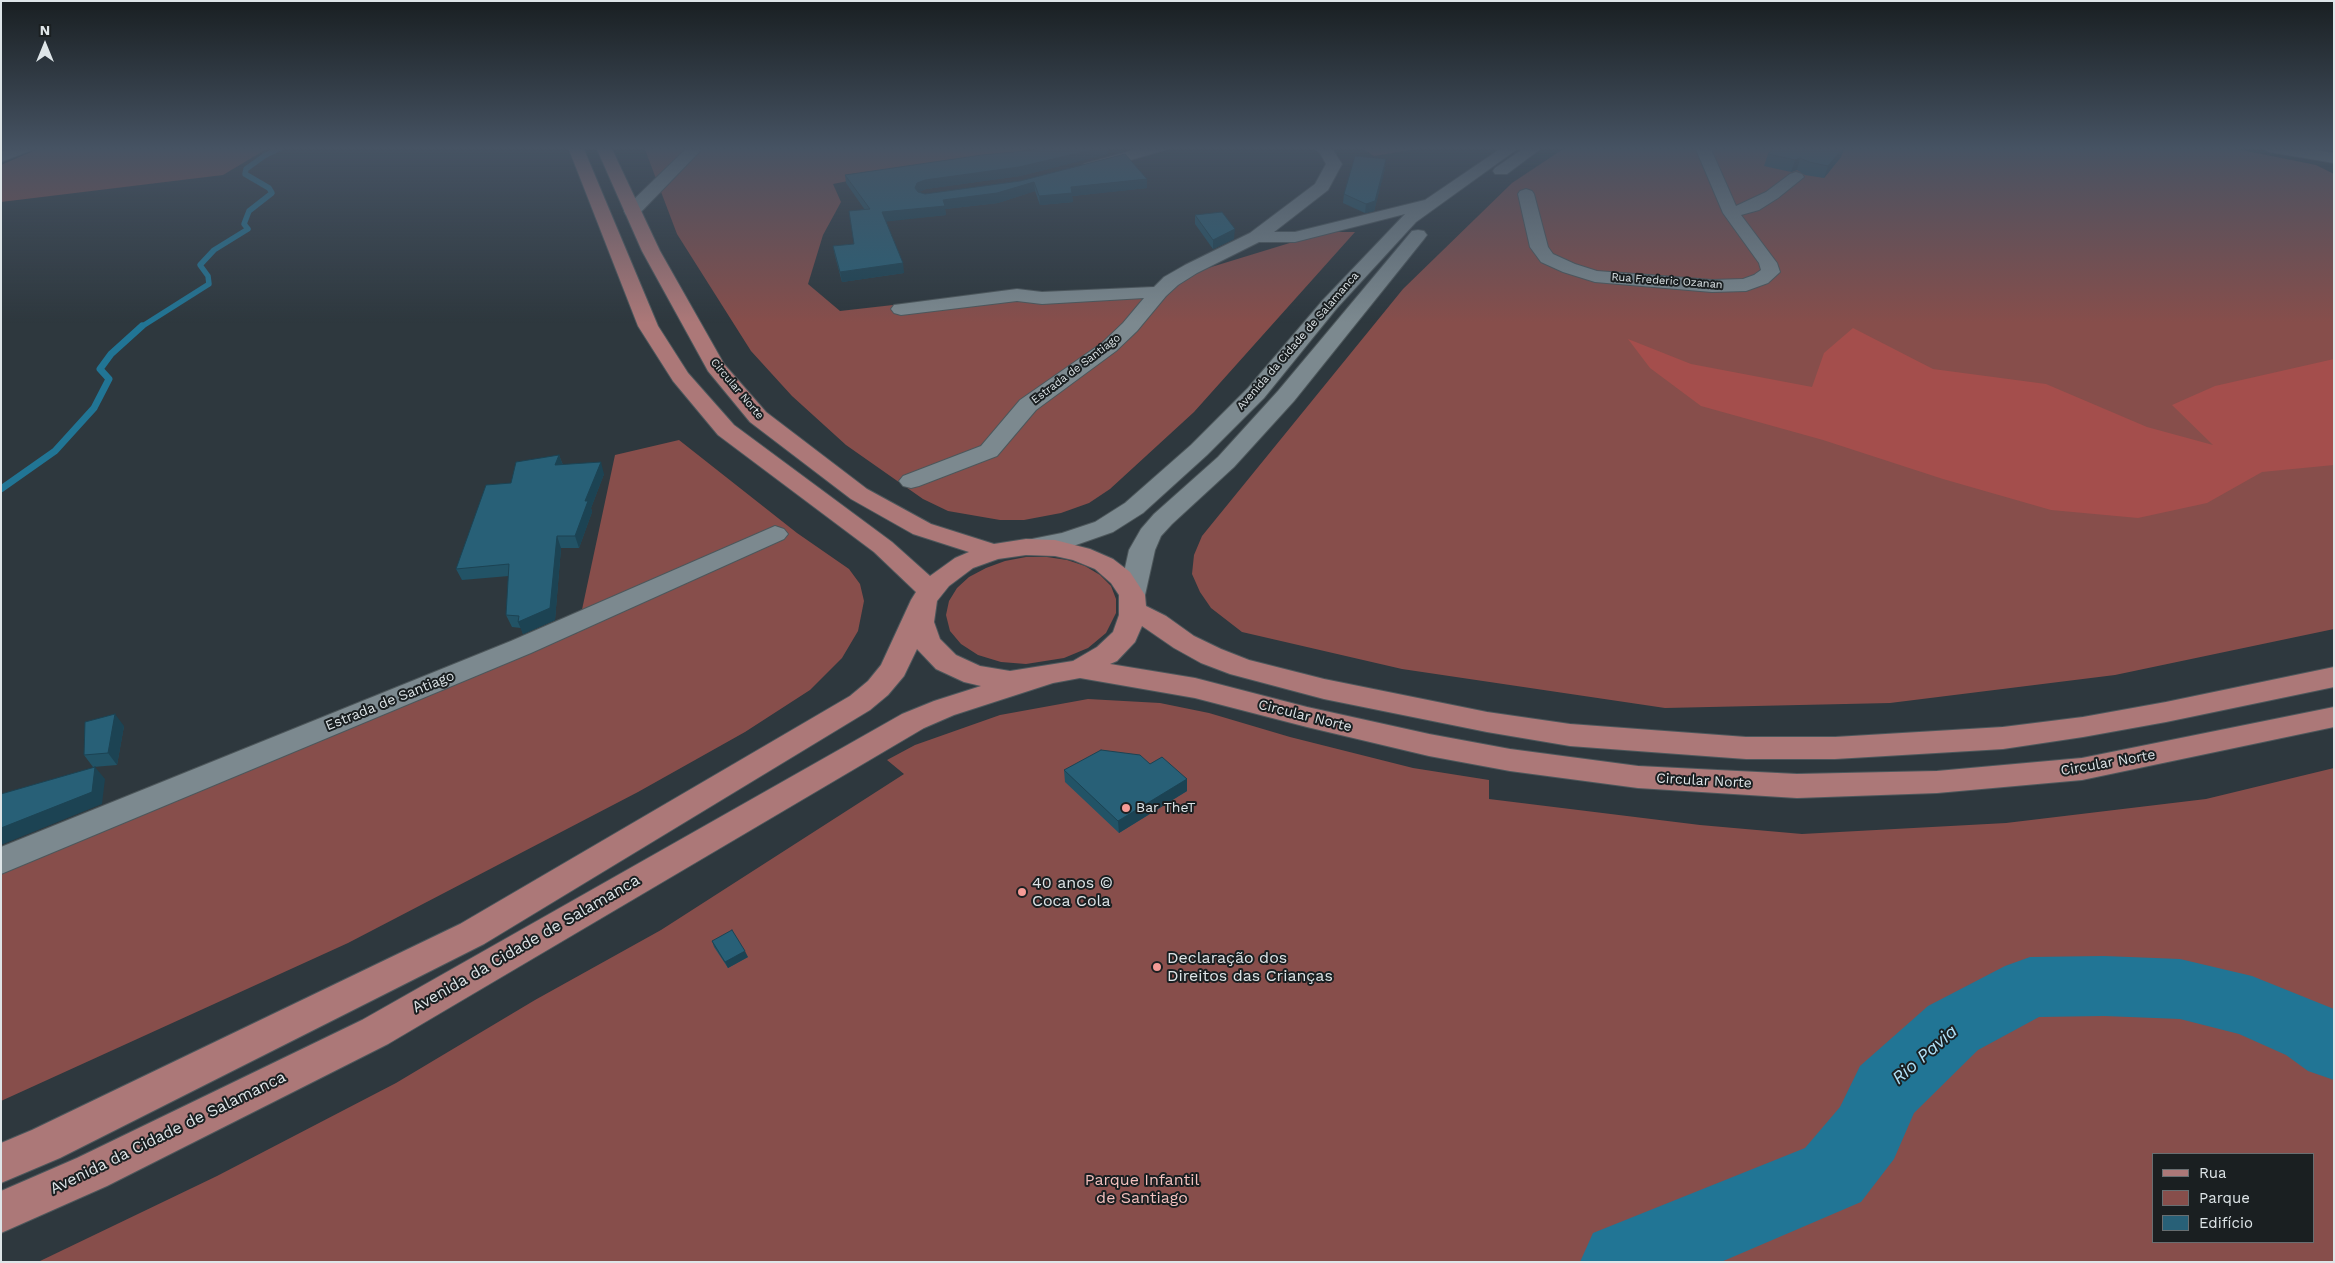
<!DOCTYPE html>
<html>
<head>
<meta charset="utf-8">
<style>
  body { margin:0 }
  #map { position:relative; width:2335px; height:1263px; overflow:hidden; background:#2e383e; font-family:"Work Sans",sans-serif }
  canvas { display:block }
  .frame { position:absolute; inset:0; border:2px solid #dee5e8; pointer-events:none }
  .legend { position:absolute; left:2152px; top:1153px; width:162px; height:90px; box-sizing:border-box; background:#1a1f21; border:1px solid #686e71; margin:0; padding:6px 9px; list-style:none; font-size:15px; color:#dee5e8 }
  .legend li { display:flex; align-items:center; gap:10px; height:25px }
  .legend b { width:25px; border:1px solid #686e71 }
  .north { position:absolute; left:20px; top:20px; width:50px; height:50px; -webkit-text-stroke:4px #1a1f21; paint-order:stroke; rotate:0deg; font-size:14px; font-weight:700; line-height:20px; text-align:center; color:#dee5e8 }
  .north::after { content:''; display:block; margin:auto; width:18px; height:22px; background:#dee5e8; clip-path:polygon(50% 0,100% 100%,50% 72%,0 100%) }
</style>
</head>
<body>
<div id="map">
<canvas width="2335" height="1263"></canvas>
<div class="frame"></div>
<ul class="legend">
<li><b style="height:6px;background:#ac7878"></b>Rua</li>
<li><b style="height:14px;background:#874e4b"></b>Parque</li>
<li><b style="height:14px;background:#286077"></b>Edifício</li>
</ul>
<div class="north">N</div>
</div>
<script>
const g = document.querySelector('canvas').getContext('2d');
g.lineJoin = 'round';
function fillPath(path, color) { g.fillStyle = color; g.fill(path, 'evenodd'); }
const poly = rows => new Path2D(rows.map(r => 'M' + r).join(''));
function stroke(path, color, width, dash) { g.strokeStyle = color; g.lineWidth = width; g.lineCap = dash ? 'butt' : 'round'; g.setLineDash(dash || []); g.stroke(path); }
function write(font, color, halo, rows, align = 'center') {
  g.font = font + ' "Work Sans",sans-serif'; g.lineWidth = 4; g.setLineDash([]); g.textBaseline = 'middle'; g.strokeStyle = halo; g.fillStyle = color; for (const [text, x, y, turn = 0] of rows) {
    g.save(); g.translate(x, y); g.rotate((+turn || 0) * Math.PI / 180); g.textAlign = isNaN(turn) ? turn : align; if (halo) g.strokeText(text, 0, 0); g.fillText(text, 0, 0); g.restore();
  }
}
const green = poly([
  [42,147,270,147,223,175,1,202,1,165],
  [644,147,1032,147,1014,154,927,165,833,184,841,202,823,235,808,284,840,311,893,305,900,313,1015,299,1163,294,1195,272,1306,238,1332,232,1355,232,1194,412,1110,489,1089,503,1061,513,1024,520,1000,520,948,511,923,499,846,445,792,396,751,351,677,234],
  [1360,147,1429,147,1374,156],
  [1566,147,2227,147,2316,165,2334,174,2334,629,2115,675,1890,703,1665,708,1402,669,1242,632,1211,608,1200,592,1192,574,1194,555,1202,536,1403,289,1512,183],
  [679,440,797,533,849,569,860,584,864,601,858,631,842,658,810,690,745,732,638,792,348,943,1,1101,1,869,577,633,615,455],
  [1026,557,1047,557,1067,560,1085,566,1100,575,1111,586,1116,599,1116,613,1106,633,1088,648,1064,658,1026,664,1001,662,978,655,961,644,950,631,946,615,949,601,957,588,969,577,986,568,1005,561],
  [1088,699,1160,703,1209,713,1290,737,1413,768,1489,780,1489,799,1700,825,1802,834,2006,823,2206,799,2334,768,2334,1036,2309,1013,2334,1052,2334,1262,38,1262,217,1176,396,1083,535,1000,661,930,904,774,887,760,915,745,1000,715],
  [2154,1154,2314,1154,2314,1242,2154,1242]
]);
const forest = poly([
  [1853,328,1933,369,2046,384,2147,427,2213,445,2172,405,2215,386,2334,359,2334,465,2262,472,2207,503,2138,518,2051,510,1943,479,1823,440,1701,406,1650,368,1628,339,1691,364,1812,387,1824,353]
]);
const streamFar1 = poly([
  [141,327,209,284,208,276,200,265,214,250,248,229,244,224,249,211,272,193,269,188,245,174,246,169,264,156,282,147]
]);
const stream = poly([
  [1,489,55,451,94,408,109,379,100,369,111,354,142,326]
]);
const river = poly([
  [2104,956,2180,959,2252,976,2334,1009,2334,1080,2308,1071,2286,1055,2239,1034,2180,1019,2104,1016,2039,1017,1978,1050,1914,1113,1894,1159,1861,1202,1721,1262,1580,1262,1593,1233,1805,1148,1840,1107,1860,1066,1928,1006,2005,966,2030,957,2104,956]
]);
const minor = poly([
  [15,147,35,147,32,150,1,162,1,152,15,147],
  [688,147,704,147,638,215,626,215,624,211,626,207,688,147],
  [1145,147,1168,147,1165,150,1090,172,1084,170,1082,167,1084,164,1145,147],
  [1313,147,1331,147,1342,164,1328,190,1274,232,1295,232,1425,200,1503,147,1520,147,1416,222,1337,308,1264,398,1207,455,1143,513,1113,532,1076,545,1026,555,1017,552,1013,547,1017,542,1062,533,1095,522,1125,503,1191,445,1248,388,1323,300,1405,214,1295,242,1259,242,1197,273,1178,285,1166,296,1137,331,1116,351,1036,410,997,456,919,486,911,488,903,486,899,481,903,476,981,446,1020,400,1102,343,1123,323,1144,298,1042,304,1017,301,901,315,894,313,891,309,894,305,1017,289,1042,292,1154,287,1164,277,1185,265,1250,233,1315,184,1326,164,1320,153,1313,147],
  [1526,147,1543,147,1507,174,1495,174,1493,171,1495,168,1526,147],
  [1695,147,1710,147,1736,206,1766,192,1790,174,1796,172,1802,174,1804,177,1778,198,1759,210,1741,215,1777,263,1780,272,1768,283,1746,291,1712,292,1595,282,1563,272,1541,262,1530,247,1518,194,1520,191,1526,189,1532,191,1534,194,1548,247,1553,254,1575,264,1597,271,1712,280,1743,279,1754,275,1761,270,1759,263,1723,213,1695,147],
  [2261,147,2293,147,2334,153,2334,163,2269,152,2261,147],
  [1418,230,1424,231,1427,235,1424,239,1294,401,1234,467,1172,524,1161,536,1155,550,1145,595,1141,601,1132,603,1123,601,1119,595,1129,550,1141,529,1154,514,1218,457,1278,391,1412,231,1418,230],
  [775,526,784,529,788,534,784,539,531,653,1,874,1,847,511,641,775,526]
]);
const major = poly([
  [568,147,583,147,658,326,688,373,734,425,892,542,930,576,955,558,969,552,913,534,851,499,750,422,708,371,642,251,596,147,611,147,660,251,724,364,766,412,867,489,931,524,994,544,1026,539,1055,540,1090,549,1113,559,1130,572,1145,595,1146,606,1166,616,1194,636,1221,649,1249,660,1324,679,1487,712,1570,724,1746,737,1835,737,2003,727,2083,717,2166,702,2334,667,2334,687,2166,722,2083,737,2003,749,1835,759,1746,759,1570,746,1487,732,1324,699,1230,674,1201,663,1174,648,1142,626,1135,642,1117,661,1110,664,1195,678,1307,707,1429,734,1510,749,1638,766,1797,774,1937,771,2082,758,2334,707,2334,727,2082,780,1937,793,1797,798,1638,788,1510,771,1429,756,1307,727,1195,698,1080,678,1053,683,954,715,924,728,388,1044,107,1186,1,1233,1,1191,77,1158,362,1020,902,714,934,701,981,686,964,682,936,669,917,649,904,676,888,695,870,710,484,944,60,1158,1,1183,1,1143,32,1130,460,924,850,696,868,681,881,665,911,600,916,592,874,552,718,435,673,381,638,326,568,147],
  [1026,555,1055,556,1073,560,1095,569,1111,583,1119,595,1119,615,1113,632,1097,647,1073,661,1010,671,980,666,956,655,940,639,934,622,937,601,949,586,973,568,998,559,1026,555]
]);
const wall = poly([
  [1044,147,1107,147,1108,154,1020,176,926,189,919,192,925,194,1020,181,1147,188,1072,196,1073,202,1040,205,1035,191,998,203,945,209,946,215,886,221,904,273,842,282,835,256,833,246,854,244,865,210,846,183,845,175,1044,149],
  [2297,147,2334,147,2334,151],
  [1768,154,1841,157,1824,178,1805,175,1797,170,1791,172,1764,166],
  [1385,168,1374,211,1365,213,1343,203,1344,194],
  [1195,215,1234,239,1213,249,1195,224],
  [559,455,563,465,604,474,591,508,592,512,579,548,561,548,555,620,523,634,521,628,512,627,506,615,509,576,462,580,456,569,511,483],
  [124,726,117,765,93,767,84,755],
  [1150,764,1187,779,1187,791,1119,833,1065,782,1064,770],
  [712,941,748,957,728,968,714,947]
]);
const shadedWall = poly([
  [1104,147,1107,147,1108,154,1020,176,926,189,918,192,915,188,917,183,925,180],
  [1844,147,1845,147,1841,157,1824,178,1828,166],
  [1800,158,1797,170,1791,172,1795,160],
  [1386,159,1385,168,1374,211,1365,213,1366,204],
  [1147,179,1147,188,1072,196,1073,202,1040,205,1039,196,1071,187],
  [1034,182,1035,191,998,203,945,209,946,215,883,222,882,212],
  [1235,229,1234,239,1213,249,1213,240],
  [903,263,904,273,842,282,840,272],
  [559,455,563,466,555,465],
  [601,462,604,474,591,508,592,512,579,548,575,536,585,501],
  [557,536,561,548,555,620,523,634,518,622],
  [115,714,124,726,117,765,108,753],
  [95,767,105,779,102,804,1,845,1,828],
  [1187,779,1187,791,1119,833,1118,821],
  [745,951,748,957,728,968,725,962]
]);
const building = poly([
  [1044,147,1104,147,1019,167,925,180,917,183,915,188,918,192,925,194,1020,181,1125,154,1147,179,1071,187,1072,193,1039,196,1034,182,997,193,943,200,945,206,882,212,903,263,840,272,833,246,854,244,849,211,870,209,845,175,982,155,1046,149,1044,147],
  [1775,147,1844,147,1828,166,1809,162,1800,158,1795,160,1768,154,1775,147],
  [1355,156,1386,159,1375,201,1366,204,1344,194,1355,156],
  [1222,212,1235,229,1213,240,1195,215,1222,212],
  [559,455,555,465,601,462,585,501,588,501,575,536,557,536,550,608,518,622,519,616,506,615,509,564,456,569,486,485,511,483,516,462,559,455],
  [115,714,108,753,84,755,85,722,115,714],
  [1101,750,1140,755,1150,764,1162,757,1187,779,1118,821,1064,770,1101,750],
  [95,767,92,792,1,828,1,794,95,767],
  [732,930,745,951,725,962,712,941,732,930]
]);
const markers = [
  [1126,808,5,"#f59b96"],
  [1022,892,5,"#f59b96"],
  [1157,967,5,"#f59b96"]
];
const farStreetnames = [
  ["Rua Frederic Ozanan",1667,281,4],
  ["Avenida da Cidade de Salamanca",1298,341,-49],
  ["Estrada de Santiago",1076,369,-37],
  ["Circular Norte",737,389,50]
];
const streetNames = [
  ["Estrada de Santiago",390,701,-22],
  ["Circular Norte",1305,716,14],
  ["Circular Norte",2108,763,-10],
  ["Circular Norte",1704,781,3]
];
const poiNames = [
  ["Bar TheT",1136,808]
];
const nearPoinames = [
  ["40 anos ©",1032,883],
  ["Coca Cola",1032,901],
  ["Declaração dos",1167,958],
  ["Direitos das Crianças",1167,976]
];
const nearStreetnames = [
  ["Avenida da Cidade de Salamanca",526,944,-30],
  ["Avenida da Cidade de Salamanca",168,1133,-26]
];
const nearParknames = [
  ["Parque Infantil",1142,1180],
  ["de Santiago",1142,1198]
];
const nearWaternames = [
  ["Rio Pavia",1925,1055,-41]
];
fillPath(green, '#874e4b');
fillPath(forest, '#a44e4c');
stroke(streamFar1, '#217595', 5.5);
stroke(stream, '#217595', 7);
fillPath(river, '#217595');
stroke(minor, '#4d575b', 2);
stroke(major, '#4d575b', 2);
fillPath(minor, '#7c898f');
fillPath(major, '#ac7878');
fillPath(wall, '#225366');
fillPath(shadedWall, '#1c4353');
fillPath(building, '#286077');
stroke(building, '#1c4353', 1);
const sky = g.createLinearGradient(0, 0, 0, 323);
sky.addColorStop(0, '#191f22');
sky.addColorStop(0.46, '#465363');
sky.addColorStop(1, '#46536300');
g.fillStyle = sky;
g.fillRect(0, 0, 2335, 323);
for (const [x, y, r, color] of markers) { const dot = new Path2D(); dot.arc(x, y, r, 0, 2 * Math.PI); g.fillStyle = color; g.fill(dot); stroke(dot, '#1a1f21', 2); }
write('11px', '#dee5e8', '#1a1f21', farStreetnames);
write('14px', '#dee5e8', '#1a1f21', streetNames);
write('14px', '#dee5e8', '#1a1f21', poiNames, 'left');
write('16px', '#dee5e8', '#1a1f21', nearPoinames, 'left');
write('16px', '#dee5e8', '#1a1f21', nearStreetnames);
write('16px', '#f3c1be', '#1a1f21', nearParknames);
write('italic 18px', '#b2e2f8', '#1a1f21', nearWaternames);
</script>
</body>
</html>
